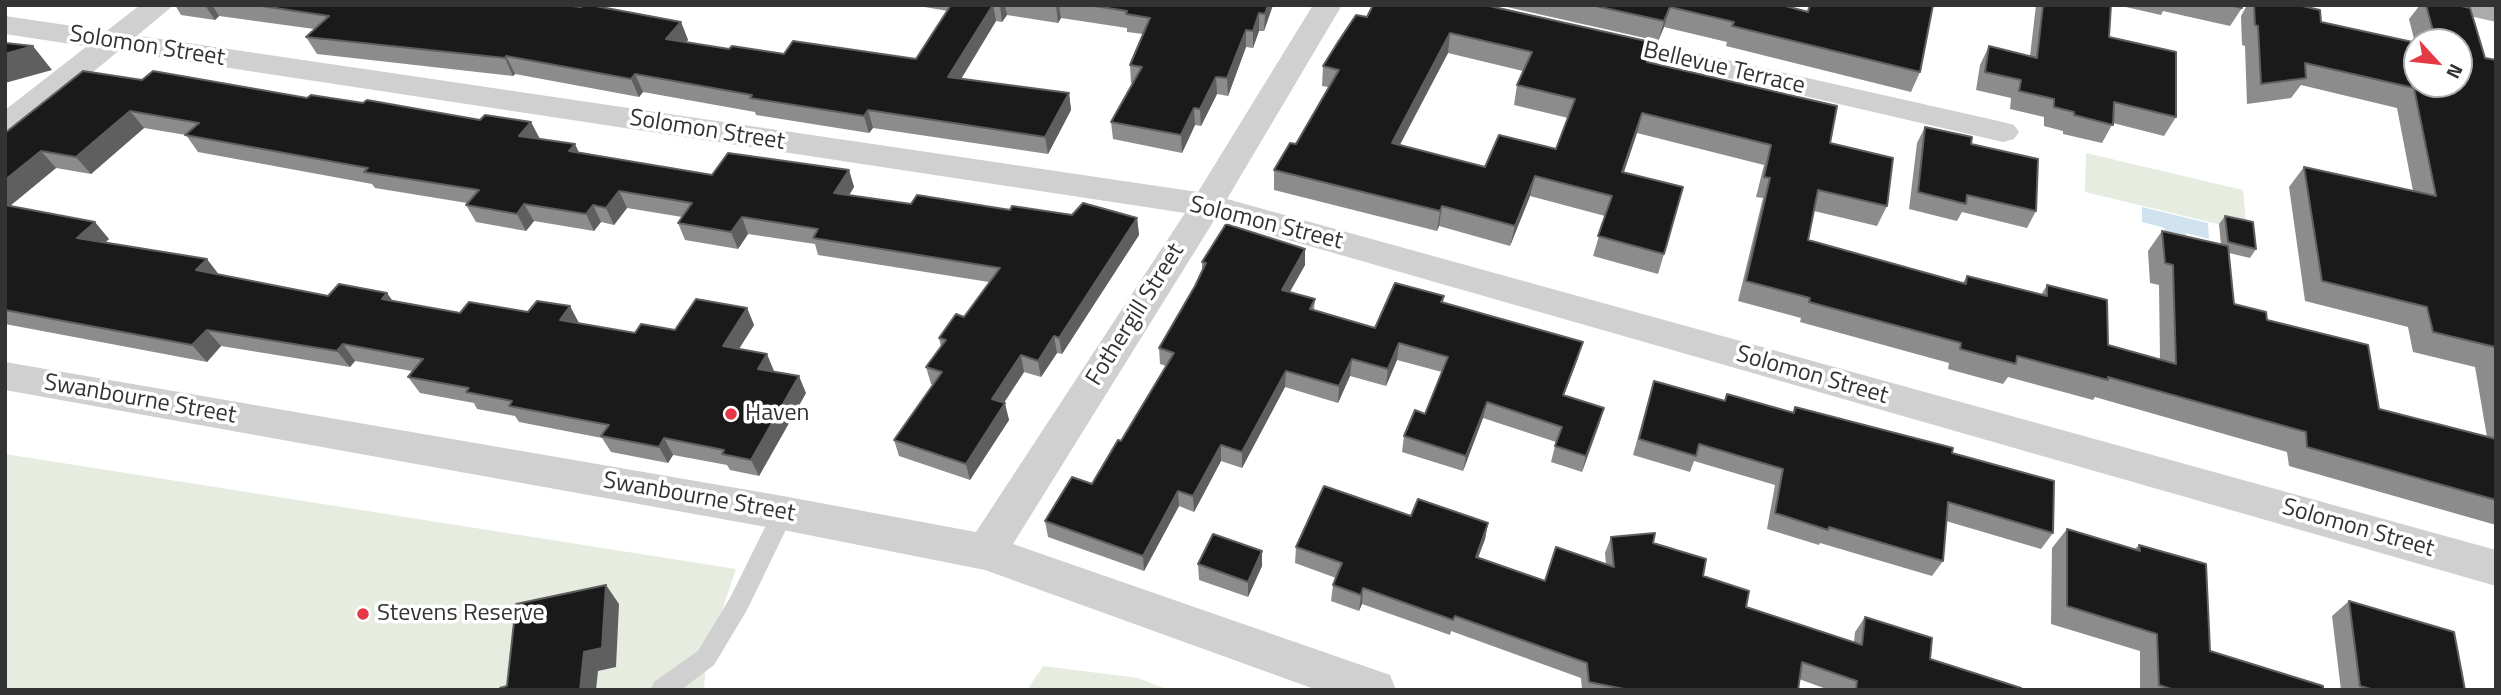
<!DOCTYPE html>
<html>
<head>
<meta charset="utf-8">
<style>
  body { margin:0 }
  #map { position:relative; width:2501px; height:695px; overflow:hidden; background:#fff; font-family:"Titillium Web",sans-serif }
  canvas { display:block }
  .frame { position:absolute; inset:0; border:7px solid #333; pointer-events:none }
  .north { position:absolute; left:2403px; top:28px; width:70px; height:70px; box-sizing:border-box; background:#fff; border:2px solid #adadad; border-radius:50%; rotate:117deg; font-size:19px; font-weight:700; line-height:28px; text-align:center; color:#333 }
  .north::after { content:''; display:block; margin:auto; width:24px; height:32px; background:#e63946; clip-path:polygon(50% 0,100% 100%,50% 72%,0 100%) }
</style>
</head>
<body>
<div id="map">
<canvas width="2501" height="695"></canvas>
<div class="frame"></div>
<div class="north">N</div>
</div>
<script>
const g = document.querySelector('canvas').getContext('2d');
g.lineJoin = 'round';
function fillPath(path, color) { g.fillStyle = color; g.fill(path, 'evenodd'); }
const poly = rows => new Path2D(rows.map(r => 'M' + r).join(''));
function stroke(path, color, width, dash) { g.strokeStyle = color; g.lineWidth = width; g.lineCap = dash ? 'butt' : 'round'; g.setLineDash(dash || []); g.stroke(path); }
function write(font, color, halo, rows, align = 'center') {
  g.font = font + ' "Titillium Web",sans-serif'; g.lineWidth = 7; g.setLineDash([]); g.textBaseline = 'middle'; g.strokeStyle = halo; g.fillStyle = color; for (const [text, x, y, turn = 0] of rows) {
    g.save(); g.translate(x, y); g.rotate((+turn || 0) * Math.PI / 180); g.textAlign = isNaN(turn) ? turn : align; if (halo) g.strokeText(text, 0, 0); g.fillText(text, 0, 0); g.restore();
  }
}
const green = poly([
  [2086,153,2243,190,2247,231,2085,192],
  [5,454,736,569,706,658,704,690,5,690],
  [1043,666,1138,678,1169,690,1027,690]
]);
const water = poly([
  [2142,207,2208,223,2209,239,2186,233,2186,241,2165,236,2165,228,2142,222]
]);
const service = poly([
  [783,504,791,507,794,513,747,610,714,665,681,690,650,690,654,682,698,651,731,596,775,507,783,504]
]);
const minor = poly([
  [1313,5,1342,5,1227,199,2496,550,2496,586,1215,219,1013,544,1390,675,1396,690,1317,690,985,570,783,530,5,390,5,362,783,496,976,532,1185,213,5,34,5,16,1198,192,1313,5],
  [1603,32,2003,122,2014,125,2019,132,2014,139,2003,142,1593,47,1588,41,1593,35,1603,32]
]);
const tertiary = poly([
  [140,5,174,5,17,135,5,138,5,110,140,5]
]);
const primary = poly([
  [2444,5,2496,5,2496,22,2448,11,2444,5]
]);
const wall = poly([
  [175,5,564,5,681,22,688,40,686,42,729,49,784,54,916,59,948,11,913,5,1273,5,1264,31,1259,31,1253,48,1246,47,1228,96,1217,94,1201,126,1195,125,1182,153,1113,139,1111,122,1133,83,1131,83,1130,65,1143,34,1127,32,1127,28,1061,18,1058,23,1007,15,1002,22,996,21,961,79,1069,93,1071,110,1048,154,873,128,869,133,756,115,755,112,643,92,639,97,515,74,513,76,317,54,306,37,314,29,219,16,215,20,181,15],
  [1498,5,1782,5,1807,11,1809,5,1933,5,1920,72,1911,92,1726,46,1727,42,1664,27,1658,41],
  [2036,5,2111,5,2109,37,2176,117,2164,136,2113,123,2102,143,2063,134,2063,131,2044,126,2044,117,2010,109,2011,98,1976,90,1980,65,1989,46,2030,56],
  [2117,5,2241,5,2242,8,2230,26,2163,11,2161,15],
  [2247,5,2298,5,2321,22,2415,43,2409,19,2420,5,2457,5,2485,58,2496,60,2496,525,2289,466,2287,452,2095,397,2093,400,2008,377,2003,384,1948,369,1949,363,1800,322,1801,318,1738,301,1763,198,1756,197,1764,165,1637,133,1624,172,1664,254,1658,274,1593,256,1605,216,1530,196,1510,246,1439,226,1437,231,1274,190,1274,170,1296,144,1328,87,1322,86,1323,66,1367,17,1649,63,1830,143,1887,206,1877,226,1814,211,1808,240,1963,283,1967,276,2041,295,2047,285,2108,345,2160,359,2159,285,2150,283,2148,251,2162,231,2221,245,2219,224,2225,216,2256,249,2250,258,2229,253,2234,304,2267,320,2379,409,2487,437,2475,367,2413,352,2408,327,2305,301,2289,187,2304,167,2413,191,2397,108,2301,85,2291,98,2247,104,2245,46,2242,45,2241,16],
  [2417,42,2459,42,2417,84],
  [1448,53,1523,71,1517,85,1514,105,1568,118,1556,149,1485,167,1400,145],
  [83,71,540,139,578,152,712,175,849,170,854,187,849,195,911,204,1010,210,1072,215,1137,218,1139,235,1062,354,1057,353,1041,377,1024,372,1004,403,1009,420,970,480,899,456,894,440,933,385,931,384,926,367,941,347,939,338,964,317,989,282,818,255,815,244,748,234,738,249,685,240,678,223,682,217,627,208,614,225,601,222,594,231,534,221,526,231,476,222,466,205,467,203,375,188,372,184,198,152,186,135,144,128,91,174,56,168,10,206,109,239,105,242,219,275,328,296,393,301,460,313,579,323,635,333,675,330,747,308,754,325,739,349,774,371,773,372,806,393,759,476,730,470,727,465,673,455,668,463,611,452,602,438,519,422,515,416,477,409,474,403,420,393,408,377,412,371,355,361,350,367,221,346,207,362,5,324,5,133],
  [1925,127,1971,144,2036,211,2027,228,1962,212,1957,221,1909,209,1917,143],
  [1202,262,1305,265,1290,292,1315,299,1314,310,1375,328,1444,296,1443,303,1578,358,1564,395,1604,408,1582,472,1551,462,1556,442,1483,418,1463,471,1402,452,1404,436,1425,414,1442,372,1397,360,1386,386,1350,376,1338,403,1285,387,1242,468,1221,461,1194,512,1179,506,1144,571,1048,537,1045,521,1092,484,1121,441,1166,366,1160,364,1159,348,1195,286,1202,270],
  [1654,381,1724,401,1727,394,1792,413,1795,407,1952,453,2053,533,2041,549,1946,521,1943,561,1932,576,1820,543,1819,545,1767,529,1775,485,1694,461,1690,472,1633,455,1649,397],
  [1411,516,1488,523,1485,539,1478,558,1545,581,1606,564,1605,553,1611,537,1653,543,1746,607,1854,642,1855,632,1865,617,1930,659,2021,690,1829,690,1799,679,1798,690,1582,690,1581,678,1451,631,1450,635,1362,604,1359,611,1331,601,1333,585,1336,578,1295,563,1296,547],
  [2067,529,2135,549,2139,545,2210,651,2323,690,2140,690,2140,651,2051,624,2052,548],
  [1198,564,1262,566,1248,597,1199,580],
  [2349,601,2465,690,2341,690,2332,616]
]);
const shadedWall = poly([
  [205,5,212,5,219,16,215,20],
  [993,5,996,21,952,94,948,77],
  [1000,5,1005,5,1007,15,1002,22],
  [1056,5,1059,5,1061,18,1058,23],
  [1268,5,1273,5,1264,31,1265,14],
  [1670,7,1664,27,1658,41,1664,21],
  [1259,13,1259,31,1253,48,1253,31],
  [681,22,688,40,673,56,666,39],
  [1246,30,1246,47,1228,96,1227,78],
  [1450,33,1448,53,1390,163,1392,143],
  [1655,43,1649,64,1647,62],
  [33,46,52,70,5,83,5,54],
  [506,56,515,74,513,76,505,58],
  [635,74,643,92,639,97,631,79],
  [1216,77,1217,94,1201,126,1200,109],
  [1069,93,1071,110,1048,154,1045,137],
  [1194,108,1195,125,1182,153,1181,135],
  [868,110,873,128,869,133,864,116],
  [130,111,144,128,91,174,76,157],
  [1642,113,1637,133,1617,192,1622,172],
  [531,122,540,139,519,136],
  [575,144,583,161,569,151],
  [41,151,56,168,5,210,5,180],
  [849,170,854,187,840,210,834,193],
  [1535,176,1530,196,1510,246,1515,226],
  [619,191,627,208,614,225,606,208],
  [524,204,534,221,526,231,517,214],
  [593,205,601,222,594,231,586,214],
  [1442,206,1439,226,1437,231,1440,211],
  [742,217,748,234,738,249,731,232],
  [1137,218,1139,235,1062,354,1059,338],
  [95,222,109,239,92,255,77,238],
  [1305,249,1305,265,1281,307,1282,290],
  [207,259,220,276,196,270],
  [387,293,399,310,382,299],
  [570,306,579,323,560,320],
  [747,308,754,325,730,363,723,346],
  [207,330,221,346,207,362,192,345],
  [1054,336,1057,353,1041,377,1038,361],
  [1583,342,1578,358,1558,411,1563,395],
  [1399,343,1397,360,1386,386,1388,369],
  [343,344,355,361,350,367,337,351],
  [767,354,774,371,765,385,758,369],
  [1021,355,1024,372,995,416,992,399],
  [1352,359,1350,376,1338,403,1339,386],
  [1286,371,1285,387,1242,468,1242,452],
  [799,376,806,393,759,476,751,460],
  [1487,402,1483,418,1463,471,1466,456],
  [1005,403,1009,420,970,480,966,464],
  [1604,408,1599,425,1582,472,1586,456],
  [664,438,673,455,668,463,659,447],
  [1221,445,1221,461,1194,512,1193,496],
  [1178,491,1179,506,1144,571,1143,556],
  [1488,523,1485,539,1472,573,1476,557],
  [1262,551,1262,566,1248,597,1248,582],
  [606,585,619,604,616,667,598,671,596,690,580,690,584,652],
  [1363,588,1362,604,1359,611,1361,595]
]);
const building = poly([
  [255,5,564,5,581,7,583,5,590,5,681,22,666,39,729,49,732,46,784,54,793,41,916,59,951,5,993,5,948,77,1069,93,1045,137,868,110,864,116,750,98,752,95,635,74,631,79,506,56,505,58,306,37,329,16,255,5],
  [1088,5,1268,5,1265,14,1259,13,1253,31,1246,30,1227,78,1216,77,1200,109,1194,108,1181,135,1111,122,1142,67,1130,65,1150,18,1126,14,1127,11,1088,5],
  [1373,5,1485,5,1655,43,1647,62,1837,106,1830,143,1893,158,1887,206,1818,190,1808,240,1966,284,1967,276,2047,296,2047,285,2107,300,2108,345,2176,364,2173,265,2165,263,2162,231,2228,246,2234,304,2266,312,2267,320,2368,345,2379,409,2496,439,2496,500,2307,447,2306,432,2108,377,2108,380,2017,356,2016,364,1960,349,1961,343,1809,302,1810,298,1746,281,1770,178,1764,177,1771,145,1642,113,1622,172,1683,187,1664,254,1598,236,1612,196,1535,176,1515,226,1442,206,1440,211,1274,170,1290,143,1296,144,1339,70,1323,66,1338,42,1356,15,1367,17,1373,5],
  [1450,33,1532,52,1517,85,1575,99,1556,149,1499,135,1485,167,1392,143,1450,33],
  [1591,5,1782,5,1808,12,1810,5,1933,5,1920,72,1732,26,1734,22,1670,7,1664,21,1591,5],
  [2043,5,2111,5,2109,37,2176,52,2176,117,2114,102,2113,125,2074,115,2074,112,2054,107,2054,99,2019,91,2021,80,1985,72,1989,46,2037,58,2043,5],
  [2229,5,2241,5,2242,8,2229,5],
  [2254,5,2298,5,2320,10,2321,22,2417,43,2417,84,2459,84,2459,42,2436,42,2426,5,2457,5,2470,8,2485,58,2496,60,2496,349,2495,347,2433,332,2427,307,2322,281,2304,167,2436,196,2414,88,2305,63,2306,78,2261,84,2258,26,2255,25,2254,5],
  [5,43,33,46,5,54,5,43],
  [83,71,142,80,153,71,307,98,311,95,363,103,367,100,480,120,485,115,531,122,519,136,575,144,569,151,712,175,728,153,849,170,834,193,911,204,917,195,1010,210,1012,206,1072,215,1083,203,1137,218,1059,338,1054,336,1038,361,1021,355,992,399,1005,403,966,464,894,440,942,372,926,367,946,340,939,338,956,314,964,317,1000,268,813,238,818,229,742,217,731,232,678,223,692,203,619,191,606,208,593,205,586,214,524,204,517,214,466,205,479,190,364,172,368,168,185,135,199,123,130,111,76,157,41,151,5,180,5,133,83,71],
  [1925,127,1972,137,1971,144,2038,159,2036,211,1967,195,1966,204,1918,192,1925,127],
  [5,205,95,222,77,238,207,259,196,270,328,296,339,284,387,293,382,299,460,313,469,302,528,312,537,301,570,306,560,320,635,333,641,324,675,330,696,299,747,308,723,346,767,354,758,369,799,376,751,460,722,454,724,450,664,438,659,447,601,436,609,425,509,406,512,401,466,392,469,388,408,377,423,359,343,344,337,351,207,330,192,345,5,310,5,205],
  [2225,216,2253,222,2256,249,2228,242,2225,216],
  [1226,224,1305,249,1282,290,1315,299,1310,309,1375,328,1395,283,1444,296,1441,302,1583,342,1563,395,1604,408,1586,456,1555,446,1562,427,1487,402,1466,456,1404,436,1415,410,1425,414,1448,357,1399,343,1388,369,1352,359,1339,386,1286,371,1242,452,1221,445,1193,496,1178,491,1143,556,1045,521,1072,477,1092,484,1118,440,1121,441,1174,353,1159,348,1195,286,1206,263,1202,262,1226,224],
  [1654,381,1725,401,1727,394,1794,413,1795,407,1953,448,1952,453,2054,481,2053,533,1948,502,1943,561,1829,527,1828,530,1775,513,1783,469,1699,444,1696,456,1639,439,1654,381],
  [1324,486,1411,516,1418,499,1488,523,1476,557,1545,581,1556,547,1614,567,1611,537,1655,533,1653,543,1706,559,1703,576,1749,591,1746,607,1862,645,1865,617,1932,638,1930,659,2021,688,2021,690,1856,690,1857,681,1802,662,1798,690,1629,690,1589,682,1587,663,1455,616,1453,620,1363,588,1361,595,1333,585,1342,563,1296,547,1324,486],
  [2067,529,2140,551,2139,545,2206,564,2210,651,2323,686,2323,690,2174,690,2159,685,2157,634,2067,606,2067,529],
  [1213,534,1262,551,1248,582,1198,564,1213,534],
  [606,585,602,648,584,652,580,690,499,690,500,688,507,686,516,604,606,585],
  [2349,601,2454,632,2465,690,2374,690,2360,686,2349,601]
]);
const markers = [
  [731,414,7,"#e63946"],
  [363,614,7,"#e63946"]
];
const streetNames = [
  ["Solomon Street",147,47,9],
  ["Bellevue Terrace",1724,69,13],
  ["Solomon Street",707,131,9],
  ["Solomon Street",1266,224,14],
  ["Fothergill Street",1136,315,-58],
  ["Solomon Street",1812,376,16],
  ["Swanbourne Street",140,400,10],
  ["Swanbourne Street",699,498,10],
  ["Solomon Street",2358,529,16]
];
const poiNames = [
  ["Haven",745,414],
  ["Stevens Reserve",377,614]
];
fillPath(green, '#e6ecdf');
fillPath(water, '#cfe2ee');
fillPath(service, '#d0d0d0');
fillPath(minor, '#d0d0d0');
fillPath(tertiary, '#d0d0d0');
fillPath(primary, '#ababab');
fillPath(wall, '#8c8c8c');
fillPath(shadedWall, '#5f5f5f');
fillPath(building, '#1a1a1a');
stroke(building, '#5f5f5f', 2);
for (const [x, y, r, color] of markers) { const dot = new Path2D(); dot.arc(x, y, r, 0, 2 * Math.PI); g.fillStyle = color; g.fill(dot); stroke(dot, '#fff', 2.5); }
write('24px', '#333', '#fff', streetNames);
write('24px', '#333', '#fff', poiNames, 'left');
</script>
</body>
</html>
